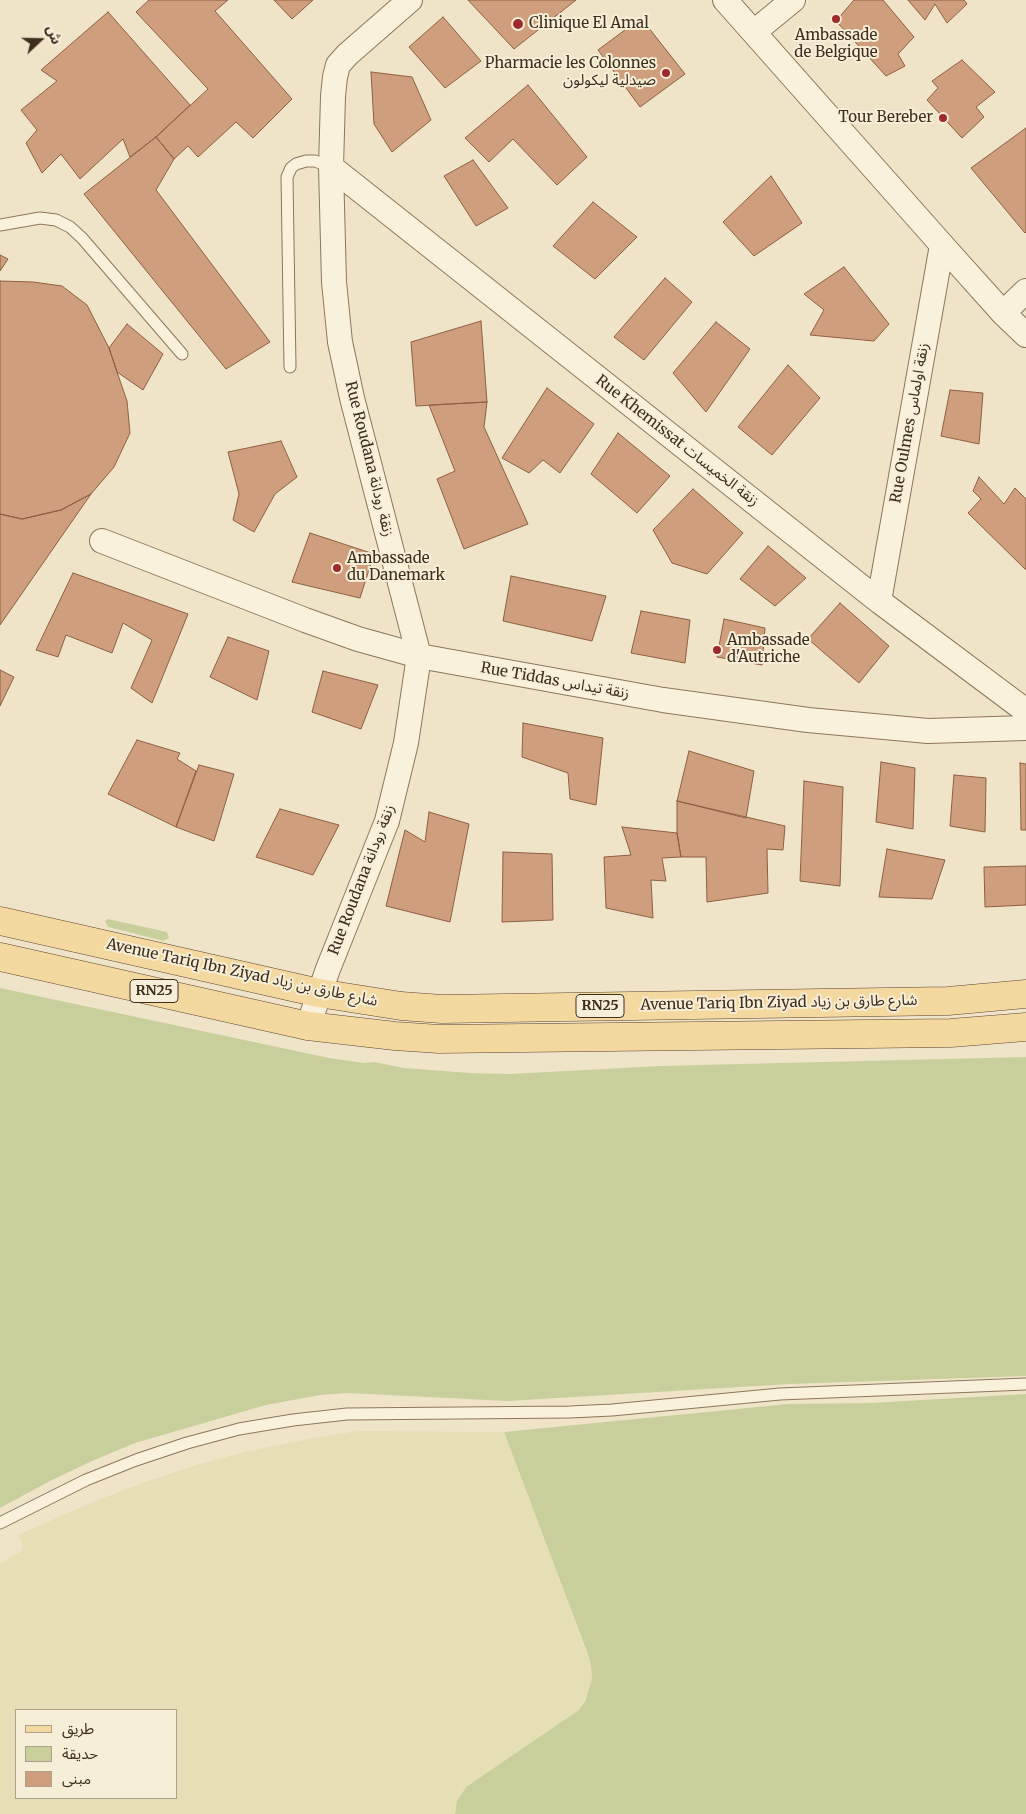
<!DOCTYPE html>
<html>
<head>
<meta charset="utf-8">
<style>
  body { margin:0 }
  #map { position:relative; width:1026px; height:1814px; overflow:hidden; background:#f0e4c8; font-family:Merriweather,"Noto Sans Arabic",serif }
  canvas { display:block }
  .legend { position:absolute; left:15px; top:1709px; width:162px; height:90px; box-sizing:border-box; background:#f7eed8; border:1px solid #ada18e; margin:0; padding:6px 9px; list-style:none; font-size:15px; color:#3d2e20 }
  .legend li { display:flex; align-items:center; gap:10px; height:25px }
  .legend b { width:25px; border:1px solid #ada18e }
  .north { position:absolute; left:15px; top:15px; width:50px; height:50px; -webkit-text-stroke:4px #f7eed8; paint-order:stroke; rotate:69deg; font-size:14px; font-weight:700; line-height:20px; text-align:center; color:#3d2e20 }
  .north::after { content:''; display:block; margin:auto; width:18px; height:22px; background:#3d2e20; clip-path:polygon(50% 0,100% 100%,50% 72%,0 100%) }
</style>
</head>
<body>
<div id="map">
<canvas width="1026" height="1814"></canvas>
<ul class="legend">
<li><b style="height:6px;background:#f3d9a0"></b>طريق</li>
<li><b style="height:14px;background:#c9cf9b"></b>حديقة</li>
<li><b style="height:14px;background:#cf9f7d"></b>مبنى</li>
</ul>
<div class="north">ش</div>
</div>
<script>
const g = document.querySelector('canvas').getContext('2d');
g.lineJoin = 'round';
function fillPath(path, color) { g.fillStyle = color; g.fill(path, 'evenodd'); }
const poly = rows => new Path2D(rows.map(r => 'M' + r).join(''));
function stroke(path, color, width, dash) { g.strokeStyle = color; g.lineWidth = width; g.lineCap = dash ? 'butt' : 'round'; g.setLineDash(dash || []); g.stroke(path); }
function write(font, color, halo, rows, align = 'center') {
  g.font = font + ' Merriweather,"Noto Sans Arabic",serif'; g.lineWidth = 4; g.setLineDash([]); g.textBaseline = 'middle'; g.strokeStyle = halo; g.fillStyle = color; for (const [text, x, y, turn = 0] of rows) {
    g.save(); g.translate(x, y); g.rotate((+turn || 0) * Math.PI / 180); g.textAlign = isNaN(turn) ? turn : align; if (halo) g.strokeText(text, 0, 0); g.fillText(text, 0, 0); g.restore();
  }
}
const farmland = poly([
  [357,1431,504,1432,591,1665,592,1680,589,1690,579,1710,466,1787,457,1801,455,1814,0,1814,0,1564,21,1551,23,1547,19,1536,20,1534,93,1502,145,1482,196,1465,249,1451,303,1440],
  [16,1710,176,1710,176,1798,16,1798]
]);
const green = poly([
  [108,919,167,932,169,938,164,941,108,927,105,921],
  [0,988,329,1058,364,1063,374,1062,404,1068,470,1073,510,1074,660,1066,1026,1057,1026,1376,790,1384,508,1401,348,1393,320,1395,266,1405,135,1443,92,1461,50,1481,0,1508],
  [1026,1394,1026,1814,455,1814,457,1801,466,1787,579,1710,585,1701,592,1680,591,1665,587,1652,504,1432,788,1404,871,1403]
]);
const building = poly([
  [149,0,228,0,215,11,292,99,253,138,236,122,198,157,188,146,174,159,156,137,208,89,136,12,149,0],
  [274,0,313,0,292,19,274,0],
  [468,0,576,0,514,49,468,0],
  [854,0,883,0,914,37,898,54,905,66,886,76,836,21,854,0],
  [908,0,964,0,967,4,947,23,935,4,925,20,908,0],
  [108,12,190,105,156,137,130,157,123,139,80,179,61,154,42,173,26,143,37,130,21,110,57,81,41,70,108,12],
  [443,17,481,61,445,88,409,47,443,17],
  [641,18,685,74,640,107,598,50,641,18],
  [962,60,995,92,976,107,984,117,962,138,927,100,938,88,932,81,962,60],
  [371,72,412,77,431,120,392,152,374,124,371,72],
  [528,85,587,157,557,185,513,139,489,162,465,138,528,85],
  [1026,128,1026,232,1025,233,971,168,1026,128],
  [156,137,174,159,156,190,270,342,226,369,84,194,156,137],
  [473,160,508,208,476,226,444,176,473,160],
  [771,176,802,223,754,256,723,222,771,176],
  [593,202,637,237,595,279,553,246,593,202],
  [0,255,8,259,0,271,0,255],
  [844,267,889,324,874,341,810,335,824,310,804,294,844,267],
  [665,278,692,302,644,360,614,337,665,278],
  [0,281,33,282,62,286,87,305,109,348,117,372,127,401,130,433,114,467,91,494,61,510,22,519,0,514,0,281],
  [481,321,487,402,416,406,411,342,481,321],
  [716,322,750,349,706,412,673,373,716,322],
  [127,324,163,354,143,390,117,372,109,348,127,324],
  [788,365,820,398,772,455,738,427,788,365],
  [547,388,594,424,560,473,543,460,529,473,502,458,547,388],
  [950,390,983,393,979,444,941,436,950,390],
  [487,402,484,427,528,524,464,549,437,479,455,471,429,405,487,402],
  [618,433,670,476,637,513,591,474,618,433],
  [281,441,297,477,275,494,254,532,233,520,239,494,228,452,281,441],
  [979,477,1004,504,1015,488,1026,499,1026,570,968,513,981,499,973,491,979,477],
  [693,489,743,533,707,574,672,563,653,530,693,489],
  [91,494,0,625,0,514,22,519,61,510,91,494],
  [310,533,374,554,360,598,292,582,310,533],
  [768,546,806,578,775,606,740,579,768,546],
  [73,573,188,614,152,703,131,688,152,640,123,623,112,653,66,635,58,657,36,650,73,573],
  [511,576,606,596,592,641,503,621,511,576],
  [840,603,889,646,859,683,808,639,840,603],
  [641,611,690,620,685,663,631,653,641,611],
  [724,619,765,628,762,665,717,657,724,619],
  [228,637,269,651,257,700,210,677,228,637],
  [0,670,14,677,0,706,0,670],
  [323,671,378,685,361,729,312,712,323,671],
  [523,723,603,738,596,805,570,799,568,773,522,757,523,723],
  [137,740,180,753,177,759,196,771,176,827,108,794,137,740],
  [689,751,754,771,746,818,677,801,689,751],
  [881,762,915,768,913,829,876,822,881,762],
  [1020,763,1026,764,1026,830,1021,830,1020,763],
  [199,765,234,774,214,841,176,827,199,765],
  [954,775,986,778,985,832,950,826,954,775],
  [804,781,843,787,840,886,800,881,804,781],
  [677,801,785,826,783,850,767,849,768,893,707,902,706,857,681,857,677,833,677,801],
  [280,809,339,825,313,875,256,857,280,809],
  [429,812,469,824,450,922,386,906,405,830,425,842,429,812],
  [622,827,677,833,681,857,662,858,666,881,651,880,653,918,606,908,604,857,631,855,622,827],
  [887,849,945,860,932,899,879,897,887,849],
  [503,852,552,854,553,920,502,922,503,852],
  [1026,866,1026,905,985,907,984,867,1026,866]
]);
const lane = poly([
  [0,225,40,218,56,220,70,227,82,238,182,354],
  [290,367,287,177,291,168,296,164,306,161,315,161,331,167],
  [0,1523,86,1480,136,1460,187,1443,239,1429,293,1420,347,1414,570,1412,612,1410,780,1394,1026,1384]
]);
const street = poly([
  [725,0,942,245,1003,313,1026,335],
  [754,32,793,0],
  [331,167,879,601,1026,711],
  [1003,313,1026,291],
  [102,541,305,620,358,639,419,656,663,700,808,720,928,731,1026,728],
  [879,601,942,245],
  [308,1026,328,969,387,821,406,743,419,656,352,398,340,342,334,282,331,167,333,96,335,77,338,65,348,54,410,0]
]);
const primary = poly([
  [0,921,319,993,401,1006,442,1009,948,1001,1026,994],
  [0,957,308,1026,395,1036,439,1039,951,1033,1026,1027]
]);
const markers = [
  [836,19,5,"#9e2a2b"],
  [518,24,6,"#9e2a2b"],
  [666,73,5,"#9e2a2b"],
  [943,118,5,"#9e2a2b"],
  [337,568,5,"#9e2a2b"],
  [717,650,5,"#9e2a2b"]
];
const shields = [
  [154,991,48],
  [600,1006,48]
];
const shieldNames = [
  ["RN25",154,991],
  ["RN25",600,1006]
];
const poiNames = [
  ["Clinique El Amal",529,24],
  ["Ambassade",836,36,"center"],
  ["de Belgique",836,53,"center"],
  ["Pharmacie les Colonnes",656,64,"right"],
  ["صيدلية ليكولون",656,81,"right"],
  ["Tour Bereber",933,118,"right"],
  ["Ambassade",347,559],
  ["du Danemark",347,576],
  ["Ambassade",727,641],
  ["d'Autriche",727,658]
];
const streetNames = [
  ["Rue Oulmes زنقة اولماس",910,423,-80],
  ["Rue Khemissat زنقة الخميسات",677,441,38],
  ["Rue Roudana زنقة رودانة",369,459,76],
  ["Rue Tiddas زنقة تيداس",555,681,10],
  ["Rue Roudana زنقة رودانة",362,880,-69],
  ["Avenue Tariq Ibn Ziyad شارع طارق بن زياد",242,973,12],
  ["Avenue Tariq Ibn Ziyad شارع طارق بن زياد",779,1003,-1]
];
fillPath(farmland, '#e6deb5');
fillPath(green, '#c9cf9b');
fillPath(building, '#cf9f7d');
stroke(building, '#8d5f41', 1);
stroke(lane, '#8d765c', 13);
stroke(street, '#8d765c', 26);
stroke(primary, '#5b4430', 29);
stroke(lane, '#faf1dc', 11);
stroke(street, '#faf1dc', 24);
stroke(primary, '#f3d9a0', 28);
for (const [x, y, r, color] of markers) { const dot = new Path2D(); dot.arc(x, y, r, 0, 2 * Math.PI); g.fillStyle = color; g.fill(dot); stroke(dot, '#f7eed8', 2); }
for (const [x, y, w] of shields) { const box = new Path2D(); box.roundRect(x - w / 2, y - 11.5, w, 23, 4); g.fillStyle = '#f7eed8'; g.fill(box); stroke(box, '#3d2e20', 1); }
write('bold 14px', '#3d2e20', null, shieldNames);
write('15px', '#3d2e20', '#f7eed8', poiNames, 'left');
write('15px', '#3d2e20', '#f7eed8', streetNames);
</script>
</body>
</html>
